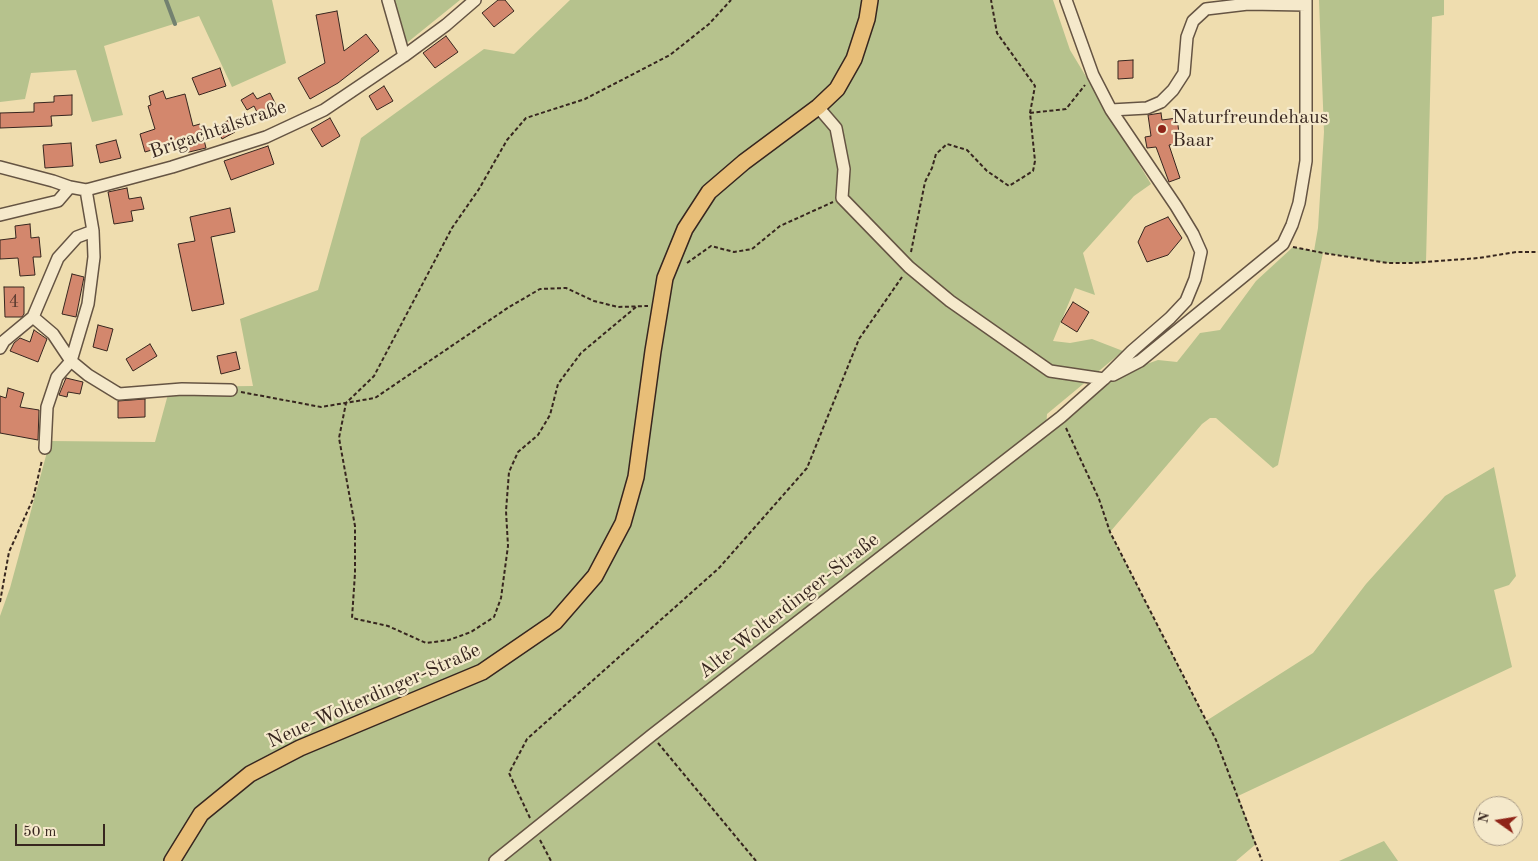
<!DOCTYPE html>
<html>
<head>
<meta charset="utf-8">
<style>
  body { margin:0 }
  #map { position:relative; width:1538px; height:861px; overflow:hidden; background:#efddaf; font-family:"Old Standard TT",serif }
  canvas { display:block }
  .north { position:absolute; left:1473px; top:796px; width:50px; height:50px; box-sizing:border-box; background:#f5e9cb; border:1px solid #a99b86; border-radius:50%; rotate:283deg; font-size:14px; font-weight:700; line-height:20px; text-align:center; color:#37261f }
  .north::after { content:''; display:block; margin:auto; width:18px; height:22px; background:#8f2418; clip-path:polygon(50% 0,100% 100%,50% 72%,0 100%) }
  .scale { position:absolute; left:15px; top:824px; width:90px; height:22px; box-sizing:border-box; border:2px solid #37261f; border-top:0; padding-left:6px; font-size:15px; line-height:18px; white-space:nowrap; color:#37261f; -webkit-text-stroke:4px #f5e9cb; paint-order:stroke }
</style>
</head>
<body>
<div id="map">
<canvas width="1538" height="861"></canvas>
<div class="north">N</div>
<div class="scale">50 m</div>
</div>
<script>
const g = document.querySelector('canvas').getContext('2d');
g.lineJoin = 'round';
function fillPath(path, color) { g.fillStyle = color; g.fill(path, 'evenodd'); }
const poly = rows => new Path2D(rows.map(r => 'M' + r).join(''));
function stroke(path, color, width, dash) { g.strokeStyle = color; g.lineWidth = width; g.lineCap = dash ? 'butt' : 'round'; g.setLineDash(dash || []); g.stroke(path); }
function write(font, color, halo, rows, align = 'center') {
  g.font = font + ' "Old Standard TT",serif'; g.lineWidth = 4.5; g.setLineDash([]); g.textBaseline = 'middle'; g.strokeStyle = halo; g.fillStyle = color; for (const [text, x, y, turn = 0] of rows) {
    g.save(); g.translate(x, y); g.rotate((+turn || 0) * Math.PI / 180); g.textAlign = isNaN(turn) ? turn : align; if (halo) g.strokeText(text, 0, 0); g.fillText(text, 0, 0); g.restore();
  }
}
const green = poly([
  [0,0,272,0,286,63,232,87,199,16,104,46,123,115,92,122,76,70,31,73,25,99,0,102],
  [389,0,460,0,403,46],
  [570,0,1053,0,1070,50,1151,184,1134,196,1083,253,1095,295,1075,288,1053,341,1070,343,1092,339,1123,351,1047,414,1046,428,1104,379,1158,360,1177,362,1200,333,1220,330,1256,281,1293,247,1314,251,1318,228,1324,132,1319,0,1444,0,1444,15,1432,17,1426,262,1388,263,1323,253,1278,465,1273,468,1216,418,1210,418,1202,424,1110,532,1206,721,1313,653,1366,584,1445,496,1494,467,1516,576,1509,585,1494,590,1512,667,1238,796,1256,844,1236,861,0,861,0,616,10,588,50,441,155,442,170,387,253,386,240,319,318,290,361,138,484,49,514,54],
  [1384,841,1398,861,1339,861]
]);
const stream = poly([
  [166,0,175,24]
]);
const building = poly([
  [498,0,505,0,514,11,494,27,482,13,498,0],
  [337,11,344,51,366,34,379,51,338,83,310,99,298,78,325,63,316,15,337,11],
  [446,36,458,52,435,68,423,53,446,36],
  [1133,60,1133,78,1118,79,1118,61,1133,60],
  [220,68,226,86,199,95,192,78,220,68],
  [384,86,393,101,377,110,369,96,384,86],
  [163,91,166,99,185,94,193,126,200,124,206,148,185,153,182,141,145,152,140,134,155,129,148,106,151,105,149,96,163,91],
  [253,93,257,99,270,93,279,111,261,120,254,106,247,110,241,100,253,93],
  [72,95,72,115,51,116,52,126,0,128,0,113,34,112,34,103,54,102,54,96,72,95],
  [1161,113,1162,120,1177,118,1179,133,1175,134,1176,144,1169,145,1180,178,1169,182,1156,147,1147,148,1145,137,1151,136,1148,115,1161,113],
  [330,118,340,136,322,147,311,129,330,118],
  [229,120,235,132,222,139,216,127,229,120],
  [116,140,121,158,100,163,96,145,116,140],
  [71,143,73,166,45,168,43,145,71,143],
  [268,146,274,164,231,180,224,161,268,146],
  [127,188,129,199,141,197,144,209,131,211,133,221,114,224,108,192,127,188],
  [230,208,235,232,211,237,224,304,192,311,178,244,195,241,190,217,230,208],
  [1168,217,1182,238,1168,255,1147,262,1138,242,1145,227,1168,217],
  [30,224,31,238,39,237,41,257,33,257,35,275,20,276,18,258,0,259,0,240,16,238,15,226,30,224],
  [72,274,84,277,76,317,62,314,72,274],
  [4,287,24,287,24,314,22,317,5,317,4,287],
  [1073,302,1089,312,1077,332,1061,322,1073,302],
  [98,325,113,329,107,351,93,347,98,325],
  [34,330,47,339,38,362,10,351,14,343,20,338,30,342,34,330],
  [150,344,157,356,133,371,126,359,150,344],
  [236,352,240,369,221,374,217,356,236,352],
  [66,378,83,382,80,394,68,392,67,397,59,395,66,378],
  [8,388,24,393,20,407,39,410,38,440,0,433,0,396,6,398,8,388],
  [145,399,145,417,118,418,118,401,145,399]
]);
const path = poly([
  [1030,113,1066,109,1085,85],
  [1293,247,1323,253,1388,263,1412,263,1479,258,1516,252,1538,252],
  [911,252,925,182,932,168,936,154,947,144,967,150,987,171,1009,186,1033,171,1035,161,1030,113,1035,86,997,33,991,0],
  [687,263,711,246,734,252,752,249,780,226,833,202],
  [636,307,581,353,558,384,550,415,538,435,518,452,509,472,506,511,508,546,501,598,494,617,471,632,449,640,426,643,388,626,352,618,355,573,355,526,339,438,346,403,374,376,452,228,479,189,507,140,526,118,585,99,670,55,709,24,731,0],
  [241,392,321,407,375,398,509,307,540,289,566,288,594,301,618,307,648,306],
  [1066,428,1099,499,1110,532,1216,740,1262,861],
  [0,602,9,552,33,499,42,460],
  [658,743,756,861],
  [530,818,509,773,527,739,719,568,807,468,859,339,902,277],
  [540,840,551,861]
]);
const minor = poly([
  [388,0,404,56],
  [818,107,836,128,844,169,842,198,909,267,950,301,1050,371,1104,379],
  [1111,110,1147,108,1161,102,1173,90,1184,73,1187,37,1193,21,1206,9,1248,4,1306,5],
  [0,167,53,181,70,187,86,190,172,167,266,137,324,110,404,56,446,25,475,0],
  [0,215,58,201,70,187],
  [33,317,53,334,71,361,88,375,119,394,182,389,231,390],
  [0,348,4,341,33,317,58,258,77,237,93,231,86,190],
  [1113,375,1140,361,1283,244,1292,225,1299,203,1306,161,1306,0],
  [45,448,47,407,57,377,71,361,88,304,94,257,93,231],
  [495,861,652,735,1061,417,1104,379,1132,351,1170,318,1186,301,1195,279,1201,252,1193,234,1176,206,1111,110,1093,75,1066,0]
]);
const major = poly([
  [172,861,201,814,250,774,300,748,482,672,555,622,595,576,623,523,636,477,653,351,665,278,685,229,709,192,744,162,818,107,837,89,854,59,867,19,870,0]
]);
const markers = [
  [1162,129,5,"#8f2418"]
];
const numberNames = [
  ["4",14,302]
];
const poiNames = [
  ["Naturfreundehaus",1172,118],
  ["Baar",1172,141]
];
const streetNames = [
  ["Brigachtalstraße",218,130,-19],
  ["Alte-Wolterdinger-Straße",789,606,-38],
  ["Neue-Wolterdinger-Straße",374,696,-24]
];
fillPath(green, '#b6c28d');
stroke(stream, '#738170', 4);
fillPath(building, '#d3876d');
stroke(building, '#37261f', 1);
stroke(minor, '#655443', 14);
stroke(major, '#37261f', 18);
stroke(path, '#37261f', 2, [4, 2.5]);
stroke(minor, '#f5e9cb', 11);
stroke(major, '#e8be78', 15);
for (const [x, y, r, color] of markers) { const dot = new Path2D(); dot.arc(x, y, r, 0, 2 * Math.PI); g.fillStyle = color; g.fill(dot); stroke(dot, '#f5e9cb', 2); }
write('18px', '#5e3e32', null, numberNames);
write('20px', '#37261f', '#f5e9cb', poiNames, 'left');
write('20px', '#37261f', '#f5e9cb', streetNames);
</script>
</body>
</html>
